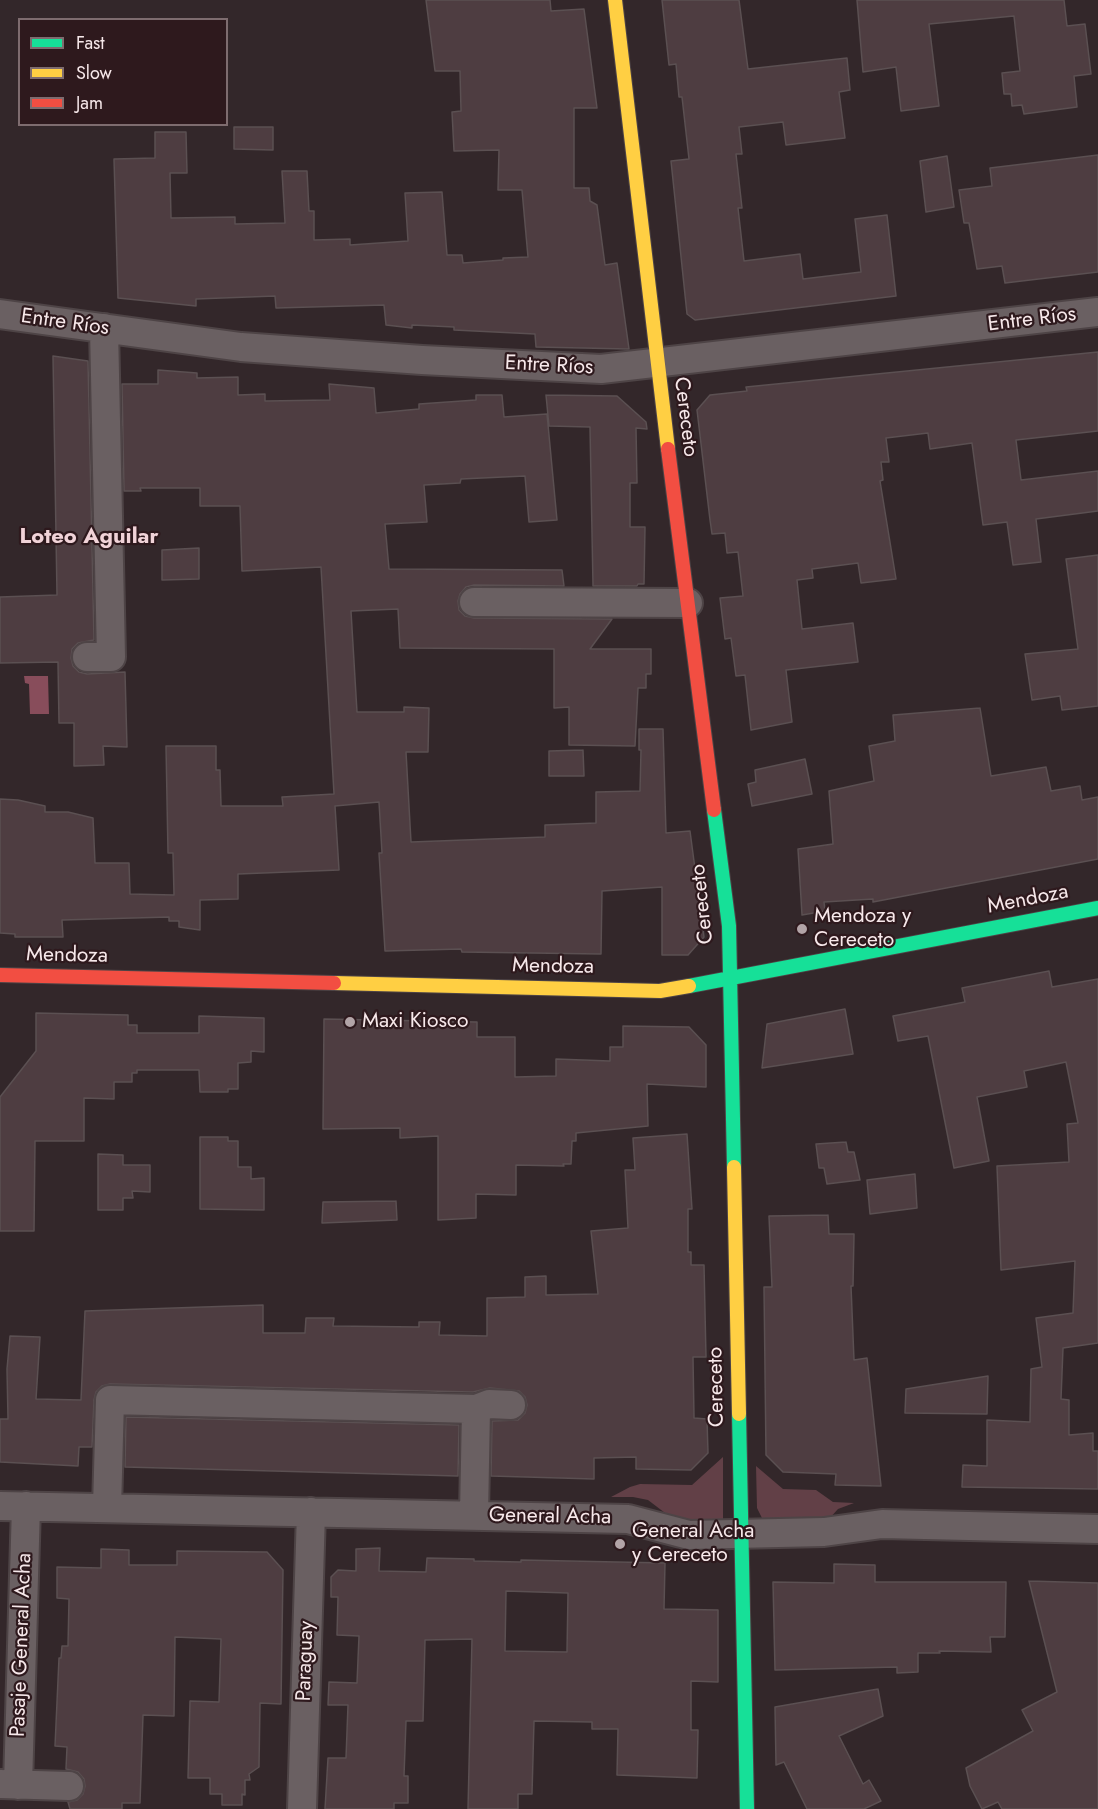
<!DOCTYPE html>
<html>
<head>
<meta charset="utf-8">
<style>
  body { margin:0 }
  #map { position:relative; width:1098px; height:1809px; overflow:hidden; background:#33272a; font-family:Jost,sans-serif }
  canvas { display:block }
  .legend { position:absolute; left:18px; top:18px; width:210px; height:108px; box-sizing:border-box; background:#2e191d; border:2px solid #7e6c6f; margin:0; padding:8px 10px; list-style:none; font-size:18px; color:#f7e8ea }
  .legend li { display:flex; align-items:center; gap:12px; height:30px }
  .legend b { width:30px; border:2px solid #7e6c6f }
</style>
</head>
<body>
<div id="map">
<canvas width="1098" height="1809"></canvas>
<ul class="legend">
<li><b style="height:8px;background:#16e098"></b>Fast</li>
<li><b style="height:8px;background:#ffcf43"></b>Slow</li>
<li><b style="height:8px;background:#f24e42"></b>Jam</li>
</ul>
</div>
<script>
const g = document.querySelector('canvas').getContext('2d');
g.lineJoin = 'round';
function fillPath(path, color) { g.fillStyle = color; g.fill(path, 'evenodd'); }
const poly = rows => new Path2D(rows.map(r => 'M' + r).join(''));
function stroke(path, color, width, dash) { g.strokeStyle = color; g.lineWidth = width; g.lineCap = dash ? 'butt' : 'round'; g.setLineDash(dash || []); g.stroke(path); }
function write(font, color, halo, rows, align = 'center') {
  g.font = font + ' Jost,sans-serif'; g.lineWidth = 4.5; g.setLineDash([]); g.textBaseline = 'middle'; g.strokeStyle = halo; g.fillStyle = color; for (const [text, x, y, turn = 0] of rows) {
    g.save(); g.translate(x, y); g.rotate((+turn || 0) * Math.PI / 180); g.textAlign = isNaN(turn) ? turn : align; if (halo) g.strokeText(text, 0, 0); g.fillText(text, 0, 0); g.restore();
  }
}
const green = poly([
  [723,1457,723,1519,721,1522,683,1522,669,1516,648,1500,633,1497,611,1497,630,1487,640,1484,692,1485],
  [756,1466,783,1489,816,1490,833,1502,854,1503,838,1509,828,1520,763,1520,757,1508]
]);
const water = poly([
  [24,676,48,676,49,714,30,714,29,684,25,683]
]);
const building = poly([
  [426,0,550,0,551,11,584,9,597,108,574,108,574,188,589,188,590,201,597,205,605,265,617,263,629,349,536,347,535,334,454,330,454,327,412,325,412,328,386,325,384,305,276,308,275,296,196,299,196,306,118,298,114,159,155,158,155,132,186,132,187,173,170,173,171,218,235,217,235,224,285,223,282,171,307,171,309,211,314,211,314,240,350,239,350,245,408,241,405,193,442,192,447,255,462,255,463,263,503,260,503,258,528,257,522,190,498,190,499,150,454,151,452,112,461,111,460,71,435,71,426,0],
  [662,0,739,0,748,69,847,58,850,90,839,92,845,138,786,145,783,122,739,127,742,154,736,154,742,208,738,208,744,261,800,254,803,279,861,272,855,219,887,215,896,296,695,320,687,314,671,161,689,159,682,97,679,97,676,64,669,65,662,0],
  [857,0,1064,0,1067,26,1085,24,1091,74,1074,76,1077,107,1024,114,1022,105,1012,106,1011,94,1004,94,1002,73,1020,71,1014,16,929,24,939,106,901,111,896,67,863,72,857,0],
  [234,127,273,127,273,150,234,149,234,127],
  [1098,155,1098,272,1005,283,1002,266,977,269,969,223,964,223,959,190,992,186,990,168,1098,155],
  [947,156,954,207,926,212,920,161,947,156],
  [1098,352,1098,431,1016,440,1021,480,1098,471,1098,511,1036,519,1041,562,1013,565,1007,522,983,525,972,443,930,449,928,433,886,438,889,462,881,462,883,480,880,481,896,579,861,583,858,563,812,569,813,578,797,580,802,629,853,623,858,662,786,670,792,722,751,730,745,675,736,676,731,638,725,639,720,598,743,596,738,552,727,553,725,533,712,534,710,520,697,410,710,395,747,391,746,387,1098,352],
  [53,356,88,361,94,640,78,643,72,649,71,658,73,666,79,672,87,674,125,672,127,747,103,746,104,765,74,766,74,723,59,723,58,662,0,663,0,597,57,595,53,356],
  [158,370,197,373,197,378,238,377,238,395,265,394,265,401,330,400,329,384,374,388,376,413,419,409,419,404,476,400,476,395,502,395,504,417,547,414,557,520,529,522,525,476,461,479,460,483,424,485,427,522,385,524,389,569,562,570,564,586,474,585,466,587,460,594,458,601,459,610,465,616,474,618,612,619,590,649,651,649,651,674,646,674,646,688,638,688,635,746,569,745,569,707,554,708,554,649,400,648,398,609,351,611,357,712,404,712,404,707,429,708,428,752,406,752,411,842,545,837,545,825,596,823,596,792,640,791,641,750,639,750,639,729,663,729,666,833,690,831,704,937,688,955,662,955,662,887,602,891,601,954,462,952,461,949,385,951,379,853,382,853,379,802,335,806,339,870,238,874,238,899,200,900,200,930,179,927,179,921,169,921,169,917,62,920,63,937,15,937,15,934,0,933,0,799,18,800,45,806,45,812,68,812,93,818,95,863,129,863,130,894,174,895,173,853,168,853,166,746,216,746,216,770,220,770,221,806,283,806,282,797,334,794,321,567,242,571,240,506,200,506,200,488,140,488,141,491,124,491,122,384,158,384,158,370],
  [546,395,617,396,646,422,647,429,636,428,637,483,630,483,630,527,645,527,644,584,638,584,637,586,593,586,590,427,549,426,546,395],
  [199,548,199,579,162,580,162,550,199,548],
  [1098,555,1098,706,1062,710,1060,696,1032,700,1025,654,1078,649,1066,559,1098,555],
  [980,708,991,776,1046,767,1051,791,1080,786,1082,800,1098,797,1098,859,873,902,873,899,824,902,825,911,802,915,798,849,833,844,829,791,874,781,869,746,895,741,893,715,980,708],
  [583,750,584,776,549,776,549,751,583,750],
  [805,759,812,794,752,806,748,784,756,782,755,770,805,759],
  [1049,971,1052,987,1098,979,1098,1343,1063,1348,1061,1399,1069,1400,1069,1435,1093,1433,1093,1451,1098,1451,1098,1489,962,1487,963,1465,987,1466,987,1420,1030,1422,1031,1369,1042,1367,1036,1318,1073,1313,1075,1261,1001,1270,997,1166,1069,1162,1067,1124,1078,1123,1066,1062,1024,1071,1027,1087,977,1097,989,1161,954,1168,928,1036,898,1041,893,1016,965,1002,962,988,1049,971],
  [845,1009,853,1054,762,1068,767,1024,845,1009],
  [36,1013,128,1015,128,1025,137,1025,137,1033,199,1033,199,1016,264,1018,264,1052,251,1051,251,1062,238,1063,238,1089,228,1089,228,1092,200,1092,199,1070,137,1070,137,1073,132,1073,132,1082,114,1082,114,1099,84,1098,84,1141,35,1141,34,1231,0,1231,0,1097,36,1051,36,1013],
  [324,1019,477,1022,477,1037,515,1037,515,1077,556,1076,556,1059,610,1061,610,1047,623,1047,623,1026,689,1027,706,1045,706,1087,647,1084,648,1126,576,1133,576,1141,572,1141,571,1164,563,1164,564,1166,516,1165,516,1195,476,1194,476,1218,438,1220,438,1136,400,1138,400,1128,323,1129,324,1019],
  [687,1134,692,1209,688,1209,688,1252,691,1252,691,1265,704,1265,706,1357,693,1357,694,1418,707,1419,708,1453,691,1470,636,1469,636,1457,594,1458,594,1479,491,1476,492,1421,518,1420,525,1413,527,1405,525,1397,519,1391,490,1388,473,1392,110,1384,102,1386,96,1392,94,1400,92,1447,79,1447,78,1466,0,1462,0,1419,8,1419,7,1369,10,1336,40,1337,36,1399,81,1400,85,1311,263,1305,263,1333,305,1333,306,1318,334,1318,333,1326,419,1327,419,1322,440,1322,439,1335,487,1336,487,1298,525,1297,525,1277,546,1276,546,1295,598,1294,591,1231,628,1228,625,1170,635,1170,633,1138,687,1134],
  [200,1137,228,1137,228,1141,238,1141,238,1167,251,1167,251,1179,264,1178,264,1210,200,1209,200,1137],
  [846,1142,848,1152,854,1152,860,1180,827,1184,824,1168,819,1168,816,1144,846,1142],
  [98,1154,123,1155,123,1165,150,1165,150,1192,132,1191,133,1198,123,1198,123,1210,98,1210,98,1154],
  [915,1174,917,1208,870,1214,867,1180,915,1174],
  [396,1201,397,1220,322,1223,323,1202,396,1201],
  [828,1215,829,1234,854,1234,853,1286,851,1286,854,1360,867,1358,881,1486,835,1485,836,1474,783,1472,766,1455,764,1287,772,1287,769,1216,828,1215],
  [988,1376,987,1414,905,1413,906,1389,988,1376],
  [126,1417,459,1425,458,1476,125,1467,126,1417],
  [380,1548,379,1571,426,1572,427,1558,474,1559,474,1561,521,1562,521,1560,665,1563,664,1609,718,1610,718,1682,691,1681,691,1730,698,1730,697,1778,617,1775,618,1729,592,1729,592,1722,534,1721,532,1794,518,1794,518,1809,468,1809,472,1639,425,1640,423,1721,406,1721,404,1776,408,1776,408,1803,394,1803,394,1809,325,1809,328,1758,346,1758,348,1705,328,1705,329,1682,357,1683,359,1636,337,1635,338,1597,331,1597,331,1577,338,1570,356,1571,356,1549,380,1548],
  [506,1591,568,1593,567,1652,505,1651,506,1591],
  [101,1549,129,1550,129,1565,177,1565,177,1551,267,1552,283,1570,281,1704,260,1703,259,1767,249,1774,250,1780,245,1780,245,1795,242,1794,242,1805,222,1805,222,1794,210,1794,210,1778,188,1778,190,1701,219,1702,221,1639,175,1637,174,1716,143,1715,140,1803,122,1803,122,1809,70,1809,68,1802,77,1800,83,1794,85,1786,84,1779,78,1772,66,1769,67,1747,55,1746,59,1658,61,1658,62,1646,68,1646,69,1599,57,1598,57,1567,101,1568,101,1549],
  [834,1564,875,1565,875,1582,1006,1582,1005,1637,990,1637,991,1652,939,1651,940,1653,918,1653,918,1672,897,1673,897,1667,775,1670,773,1582,834,1583,834,1564],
  [1029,1581,1098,1583,1098,1809,1002,1809,998,1802,982,1809,970,1786,966,1768,1033,1731,1022,1710,1057,1692,1029,1581],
  [878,1689,883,1716,839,1736,863,1784,869,1780,881,1801,864,1809,807,1809,784,1762,776,1765,775,1707,878,1689]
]);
const street = poly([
  [0,314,241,347,422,360,601,369,1098,312],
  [474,602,688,603],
  [87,657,111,657,104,328],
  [0,1506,628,1519,689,1535,824,1532,882,1524,1098,1529],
  [107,1508,110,1400,476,1409,489,1404,511,1405],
  [474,1515,476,1409],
  [0,1784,69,1786],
  [18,1785,26,1506],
  [302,1809,311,1512]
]);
const fast = poly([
  [714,810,729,926,734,1167],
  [689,986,1098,908],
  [739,1414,747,1809]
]);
const slow = poly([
  [615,0,668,449],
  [334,983,660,991,689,986],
  [734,1167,739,1414]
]);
const jam = poly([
  [668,449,714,810],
  [0,975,334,983]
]);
const markers = [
  [802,929,6,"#b2a4a7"],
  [350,1022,6,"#b2a4a7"],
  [620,1544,6,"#b2a4a7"]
];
const streetNames = [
  ["Entre Ríos",1032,320,-7],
  ["Entre Ríos",65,323,8],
  ["Entre Ríos",549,366,3],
  ["Cereceto",685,417,83],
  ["Mendoza",1028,900,-11],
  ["Cereceto",703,904,-96],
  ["Mendoza",67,956,1],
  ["Mendoza",553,967,1],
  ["Cereceto",717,1387,-91],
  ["General Acha",550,1517,1],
  ["Pasaje General Acha",22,1645,-88],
  ["Paraguay",306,1661,-88]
];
const poiNames = [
  ["Mendoza y",814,917],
  ["Cereceto",814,941],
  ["Maxi Kiosco",362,1022],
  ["General Acha",632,1532],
  ["y Cereceto",632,1556]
];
const neighbourhoodNames = [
  ["Loteo Aguilar",89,538]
];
fillPath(green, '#624047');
fillPath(water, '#884d5b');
fillPath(building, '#4e3d41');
stroke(building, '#5b5052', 1.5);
stroke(street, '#4e4446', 32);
stroke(fast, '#4e4446', 16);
stroke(slow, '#4e4446', 16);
stroke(jam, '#4e4446', 16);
stroke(street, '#6a6062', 28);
stroke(fast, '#16e098', 14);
stroke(slow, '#ffcf43', 14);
stroke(jam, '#f24e42', 14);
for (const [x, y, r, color] of markers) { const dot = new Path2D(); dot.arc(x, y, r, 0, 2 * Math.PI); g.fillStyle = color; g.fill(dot); stroke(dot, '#2e191d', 2); }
write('21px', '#f7e8ea', '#2e191d', streetNames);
write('21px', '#f7e8ea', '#2e191d', poiNames, 'left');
write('bold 22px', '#f1d3d8', '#2e191d', neighbourhoodNames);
</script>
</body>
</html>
